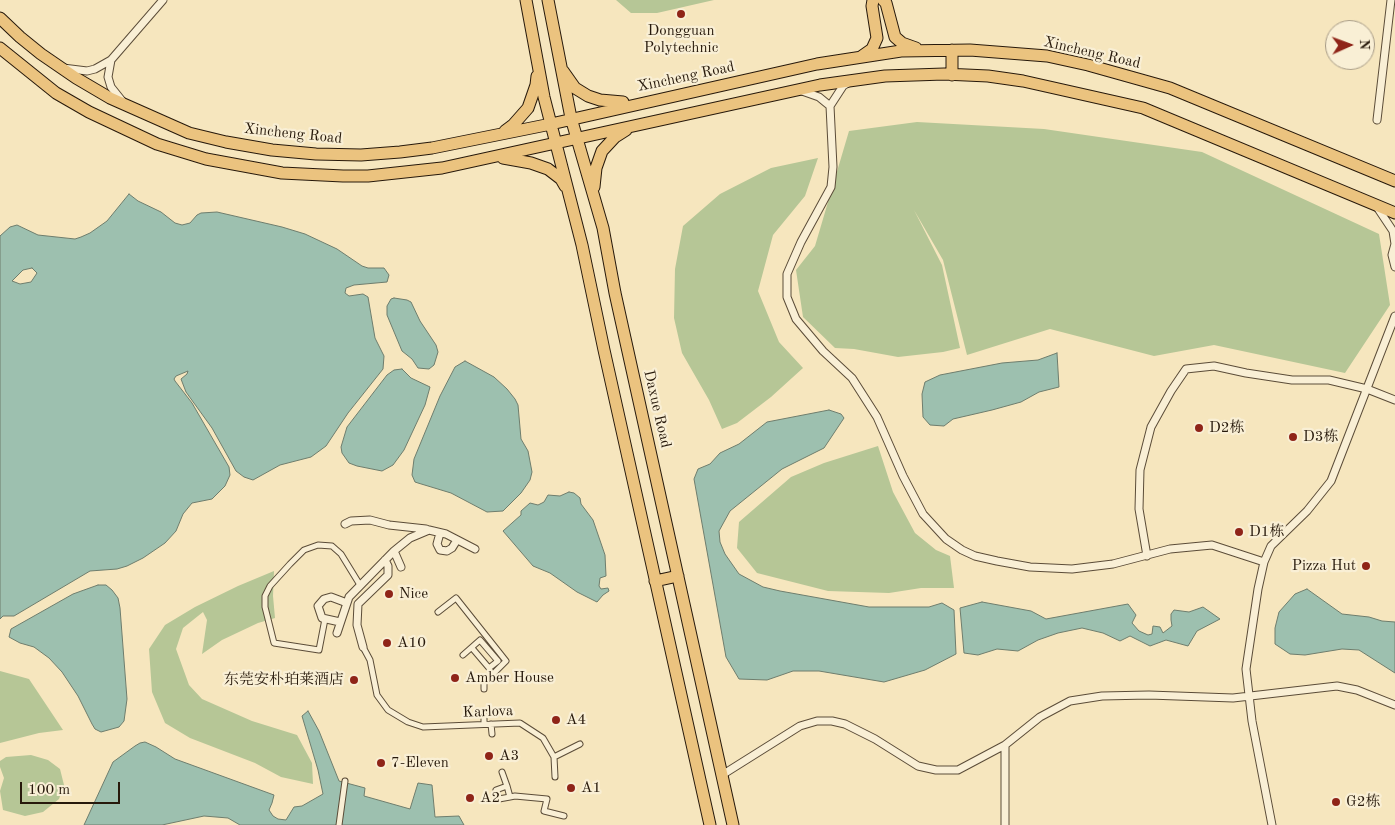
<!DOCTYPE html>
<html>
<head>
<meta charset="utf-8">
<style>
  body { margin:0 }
  #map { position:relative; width:1395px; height:825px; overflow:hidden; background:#f6e6be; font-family:"Old Standard TT",serif }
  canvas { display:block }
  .north { position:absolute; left:1325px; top:20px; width:50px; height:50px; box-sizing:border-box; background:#f9efd5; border:1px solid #a59984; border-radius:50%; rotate:88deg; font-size:14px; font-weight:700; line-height:20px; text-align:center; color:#27190b }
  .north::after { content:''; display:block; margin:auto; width:18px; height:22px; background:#8f2418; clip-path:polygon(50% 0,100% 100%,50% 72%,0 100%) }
  .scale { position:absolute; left:20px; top:782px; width:100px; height:22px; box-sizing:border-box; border:2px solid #27190b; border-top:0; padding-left:6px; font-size:15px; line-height:18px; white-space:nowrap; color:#27190b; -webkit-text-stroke:4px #f9efd5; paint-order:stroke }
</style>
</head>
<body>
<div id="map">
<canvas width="1395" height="825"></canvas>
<div class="north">N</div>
<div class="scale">100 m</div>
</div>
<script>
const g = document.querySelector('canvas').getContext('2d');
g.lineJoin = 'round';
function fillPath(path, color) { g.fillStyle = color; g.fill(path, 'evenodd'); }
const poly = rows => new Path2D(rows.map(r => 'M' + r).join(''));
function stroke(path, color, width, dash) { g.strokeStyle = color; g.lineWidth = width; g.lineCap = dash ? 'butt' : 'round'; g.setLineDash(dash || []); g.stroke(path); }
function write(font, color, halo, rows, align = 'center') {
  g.font = font + ' "Old Standard TT","Noto Serif SC",serif'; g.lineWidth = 4.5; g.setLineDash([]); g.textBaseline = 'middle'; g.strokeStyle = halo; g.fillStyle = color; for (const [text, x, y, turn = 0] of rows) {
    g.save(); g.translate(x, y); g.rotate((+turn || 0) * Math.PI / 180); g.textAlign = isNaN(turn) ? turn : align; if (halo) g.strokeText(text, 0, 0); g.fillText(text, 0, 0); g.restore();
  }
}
const green = poly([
  [616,0,714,0,657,13,631,13],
  [917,122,1044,129,1202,152,1379,234,1390,305,1345,373,1214,345,1154,356,1050,329,967,355,943,260,914,210,942,265,960,348,943,352,898,357,854,349,835,348,803,317,796,270,815,246,849,131],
  [818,158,805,196,773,235,758,291,779,342,803,368,771,397,737,423,722,429,709,400,682,353,674,318,675,269,683,226,720,194,771,168],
  [878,446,893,492,915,533,936,550,950,556,954,588,921,588,889,593,828,591,757,573,737,548,739,522,791,477,824,463],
  [274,571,273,596,275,618,258,623,222,640,202,654,207,620,203,612,183,628,176,649,189,685,202,699,252,721,297,735,312,763,313,784,281,777,255,763,190,738,165,723,152,692,149,649,165,625,195,607,238,586],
  [0,671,29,679,63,730,39,733,0,743],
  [31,755,48,760,60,769,64,785,59,799,43,812,25,816,3,810,0,791,4,778,0,767,0,761,6,757]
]);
const water = poly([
  [129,194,138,201,161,212,175,223,182,225,190,223,197,215,201,213,217,212,282,227,305,234,337,249,362,266,368,268,384,268,389,275,387,282,354,285,346,288,345,293,349,296,363,294,368,297,375,338,384,356,383,369,348,413,326,446,311,457,280,465,253,480,244,477,236,471,212,428,186,392,181,379,187,374,188,371,176,376,174,379,175,381,192,403,229,467,230,475,225,486,212,499,192,503,183,514,176,531,165,543,143,558,127,566,117,569,90,571,14,616,3,616,0,619,0,236,10,227,17,225,38,235,75,239,81,237,90,233,107,221,129,194],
  [32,268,37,273,31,282,20,284,12,281,23,270,32,268],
  [394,298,407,300,411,302,420,321,436,345,438,352,434,365,429,369,418,368,412,359,402,351,387,315,387,306,391,299,394,298],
  [1057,353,1059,387,1039,392,1021,402,992,410,953,419,944,426,930,425,923,417,922,394,925,382,940,375,1002,363,1038,360,1057,353],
  [465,361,494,377,507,389,515,399,518,405,521,439,528,451,532,472,530,480,521,493,503,511,487,512,451,493,418,483,415,482,412,475,414,459,440,396,455,367,465,361],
  [402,369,411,378,430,387,425,405,404,450,393,465,382,471,357,466,349,463,342,453,341,447,347,427,387,375,394,370,402,369],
  [829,410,841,414,844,418,824,448,782,469,730,511,719,531,720,542,725,554,739,574,763,587,780,591,869,607,929,607,942,603,954,610,956,654,925,670,884,682,819,671,793,671,767,680,739,679,726,657,694,479,698,469,710,464,720,453,739,444,767,422,829,410],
  [569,492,574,493,580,498,581,504,593,520,605,555,606,576,600,578,599,586,601,589,608,588,609,591,603,595,597,602,577,592,550,573,533,566,503,531,521,515,521,511,530,503,538,505,544,502,548,495,560,496,569,492],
  [98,585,106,585,112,590,118,598,120,608,127,699,124,721,119,727,101,732,95,729,92,724,78,696,62,672,49,658,34,647,20,643,9,637,11,629,73,594,98,585],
  [1307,589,1342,614,1369,617,1382,621,1395,622,1395,673,1359,650,1342,649,1305,655,1290,654,1275,644,1275,628,1279,612,1295,594,1307,589],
  [982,602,1031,611,1046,619,1128,604,1136,615,1132,623,1139,631,1148,635,1152,634,1153,626,1160,627,1163,633,1172,626,1171,620,1171,614,1174,610,1189,612,1203,607,1220,619,1197,631,1188,646,1166,640,1150,646,1130,636,1120,641,1103,633,1082,628,1058,633,1038,640,1018,651,997,649,978,655,964,653,960,608,982,602],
  [308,711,319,731,339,781,365,788,364,796,410,809,418,783,432,785,435,817,459,816,464,825,240,825,228,818,204,816,162,825,84,825,113,762,135,746,140,743,145,742,156,747,175,759,274,795,272,803,269,810,273,816,278,819,286,820,294,807,302,806,323,794,318,770,302,716,308,711]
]);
const pedestrian = poly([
  [438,612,456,598,506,661,484,683,484,689],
  [325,619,319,650,274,643,265,607,265,596,270,586,290,564,304,550,318,545,332,546,341,554,360,585],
  [363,647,370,660,377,695,388,710,408,722,423,727,520,723,543,738,554,757,555,777],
  [463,655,480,640,498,661,489,668,472,648],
  [484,724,484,711],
  [491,724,492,734],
  [554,757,580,744],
  [502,772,507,786],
  [510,797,507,786,496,790,499,799,510,797,515,796,547,799,544,811,564,816],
  [339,825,345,781]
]);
const minor = poly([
  [111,60,108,77,111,87,123,102],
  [63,68,87,71,95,69,111,60,163,0],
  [802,91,819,97,830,106,843,86,848,83],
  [830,106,833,167,831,187,801,242,787,274,787,297,796,319,823,351,852,378,877,417,903,476,923,514,946,539,962,550,975,556,997,561,1030,567,1072,569,1113,564,1170,549,1212,545,1264,562],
  [1377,120,1391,0],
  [1377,207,1393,231,1395,244],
  [1395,244,1392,255,1395,267],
  [345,524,351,521,370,520,389,525,426,529],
  [440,533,437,544,440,550,447,551,452,548,457,540],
  [394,551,401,567],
  [1147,556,1139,509,1140,470,1151,427,1171,391,1186,369,1214,366,1246,373,1292,380,1329,380,1367,389,1395,400],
  [340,622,322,618,318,606,324,599,331,597,347,603],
  [337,633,349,597,394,551,410,538,429,530,446,534,475,549],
  [363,647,357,625,358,604,388,575,388,566,385,560],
  [1005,745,1005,825],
  [722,775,800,726,817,721,832,721,845,724,875,739,918,766,936,770,958,770,1005,745,1040,717,1070,701,1102,696,1149,695,1233,698,1337,686,1357,690,1395,705],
  [1272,825,1252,721,1246,669,1258,589,1264,562,1271,546,1307,511,1331,481,1395,316]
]);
const primary = poly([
  [526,0,544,97,582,245,604,350,710,825],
  [548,0,571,118,603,228,615,293,733,825],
  [883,0,886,3,895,37,902,43,916,48],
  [0,18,20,37,41,54,76,78,110,98,189,133,226,142,272,150,316,154,361,155,400,152,432,148,551,124,817,64,901,51,970,50,1047,56,1088,65,1170,88,1395,181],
  [0,48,56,93,89,112,157,144,206,159,282,173,343,176,368,176,442,168,820,85,885,76,944,74,988,76,1023,81,1143,108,1395,213],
  [862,56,872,49,877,38,872,6,873,0],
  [563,71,575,88,588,96,600,100,623,102],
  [952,75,952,50],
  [505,131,513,125,528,108,536,85,537,76],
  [503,158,531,163,548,169,561,179,565,186],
  [594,187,596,168,602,151,615,137,626,130],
  [655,581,678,576]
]);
const markers = [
  [681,14,5,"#8f2418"],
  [1199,428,5,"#8f2418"],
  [1293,437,5,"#8f2418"],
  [1239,532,5,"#8f2418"],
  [1366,566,5,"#8f2418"],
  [389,594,5,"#8f2418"],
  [387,643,5,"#8f2418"],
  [455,678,5,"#8f2418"],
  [354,680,5,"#8f2418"],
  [556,720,5,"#8f2418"],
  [489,756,5,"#8f2418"],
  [381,763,5,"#8f2418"],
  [571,788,5,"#8f2418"],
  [470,798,5,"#8f2418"],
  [1336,802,5,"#8f2418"]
];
const poiNames = [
  ["Dongguan",681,31,"center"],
  ["Polytechnic",681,48,"center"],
  ["D2栋",1209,428],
  ["D3栋",1303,437],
  ["D1栋",1249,532],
  ["Pizza Hut",1356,566,"right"],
  ["Nice",399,594],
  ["A10",397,643],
  ["Amber House",465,678],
  ["东莞安朴珀莱酒店",344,680,"right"],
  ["A4",566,720],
  ["A3",499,756],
  ["7-Eleven",391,763],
  ["A1",581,788],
  ["A2",480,798],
  ["G2栋",1346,802]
];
const streetNames = [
  ["Xincheng Road",1092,53,13],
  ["Xincheng Road",686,77,-12],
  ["Xincheng Road",293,134,6],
  ["Daxue Road",657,409,77],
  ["Karlova",488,712,-2]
];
fillPath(green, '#b6c696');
fillPath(water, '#9dc0af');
stroke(water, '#6e7d6d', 1);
stroke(pedestrian, '#5b4c38', 7);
stroke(minor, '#5b4c38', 9);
stroke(primary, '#27190b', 13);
stroke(pedestrian, '#f9efd5', 5);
stroke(minor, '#f9efd5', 7);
stroke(primary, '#ebc37f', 11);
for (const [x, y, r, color] of markers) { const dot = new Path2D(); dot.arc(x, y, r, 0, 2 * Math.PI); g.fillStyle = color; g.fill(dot); stroke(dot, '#f9efd5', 2); }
write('15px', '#27190b', '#f9efd5', poiNames, 'left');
write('15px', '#27190b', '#f9efd5', streetNames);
</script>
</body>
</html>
